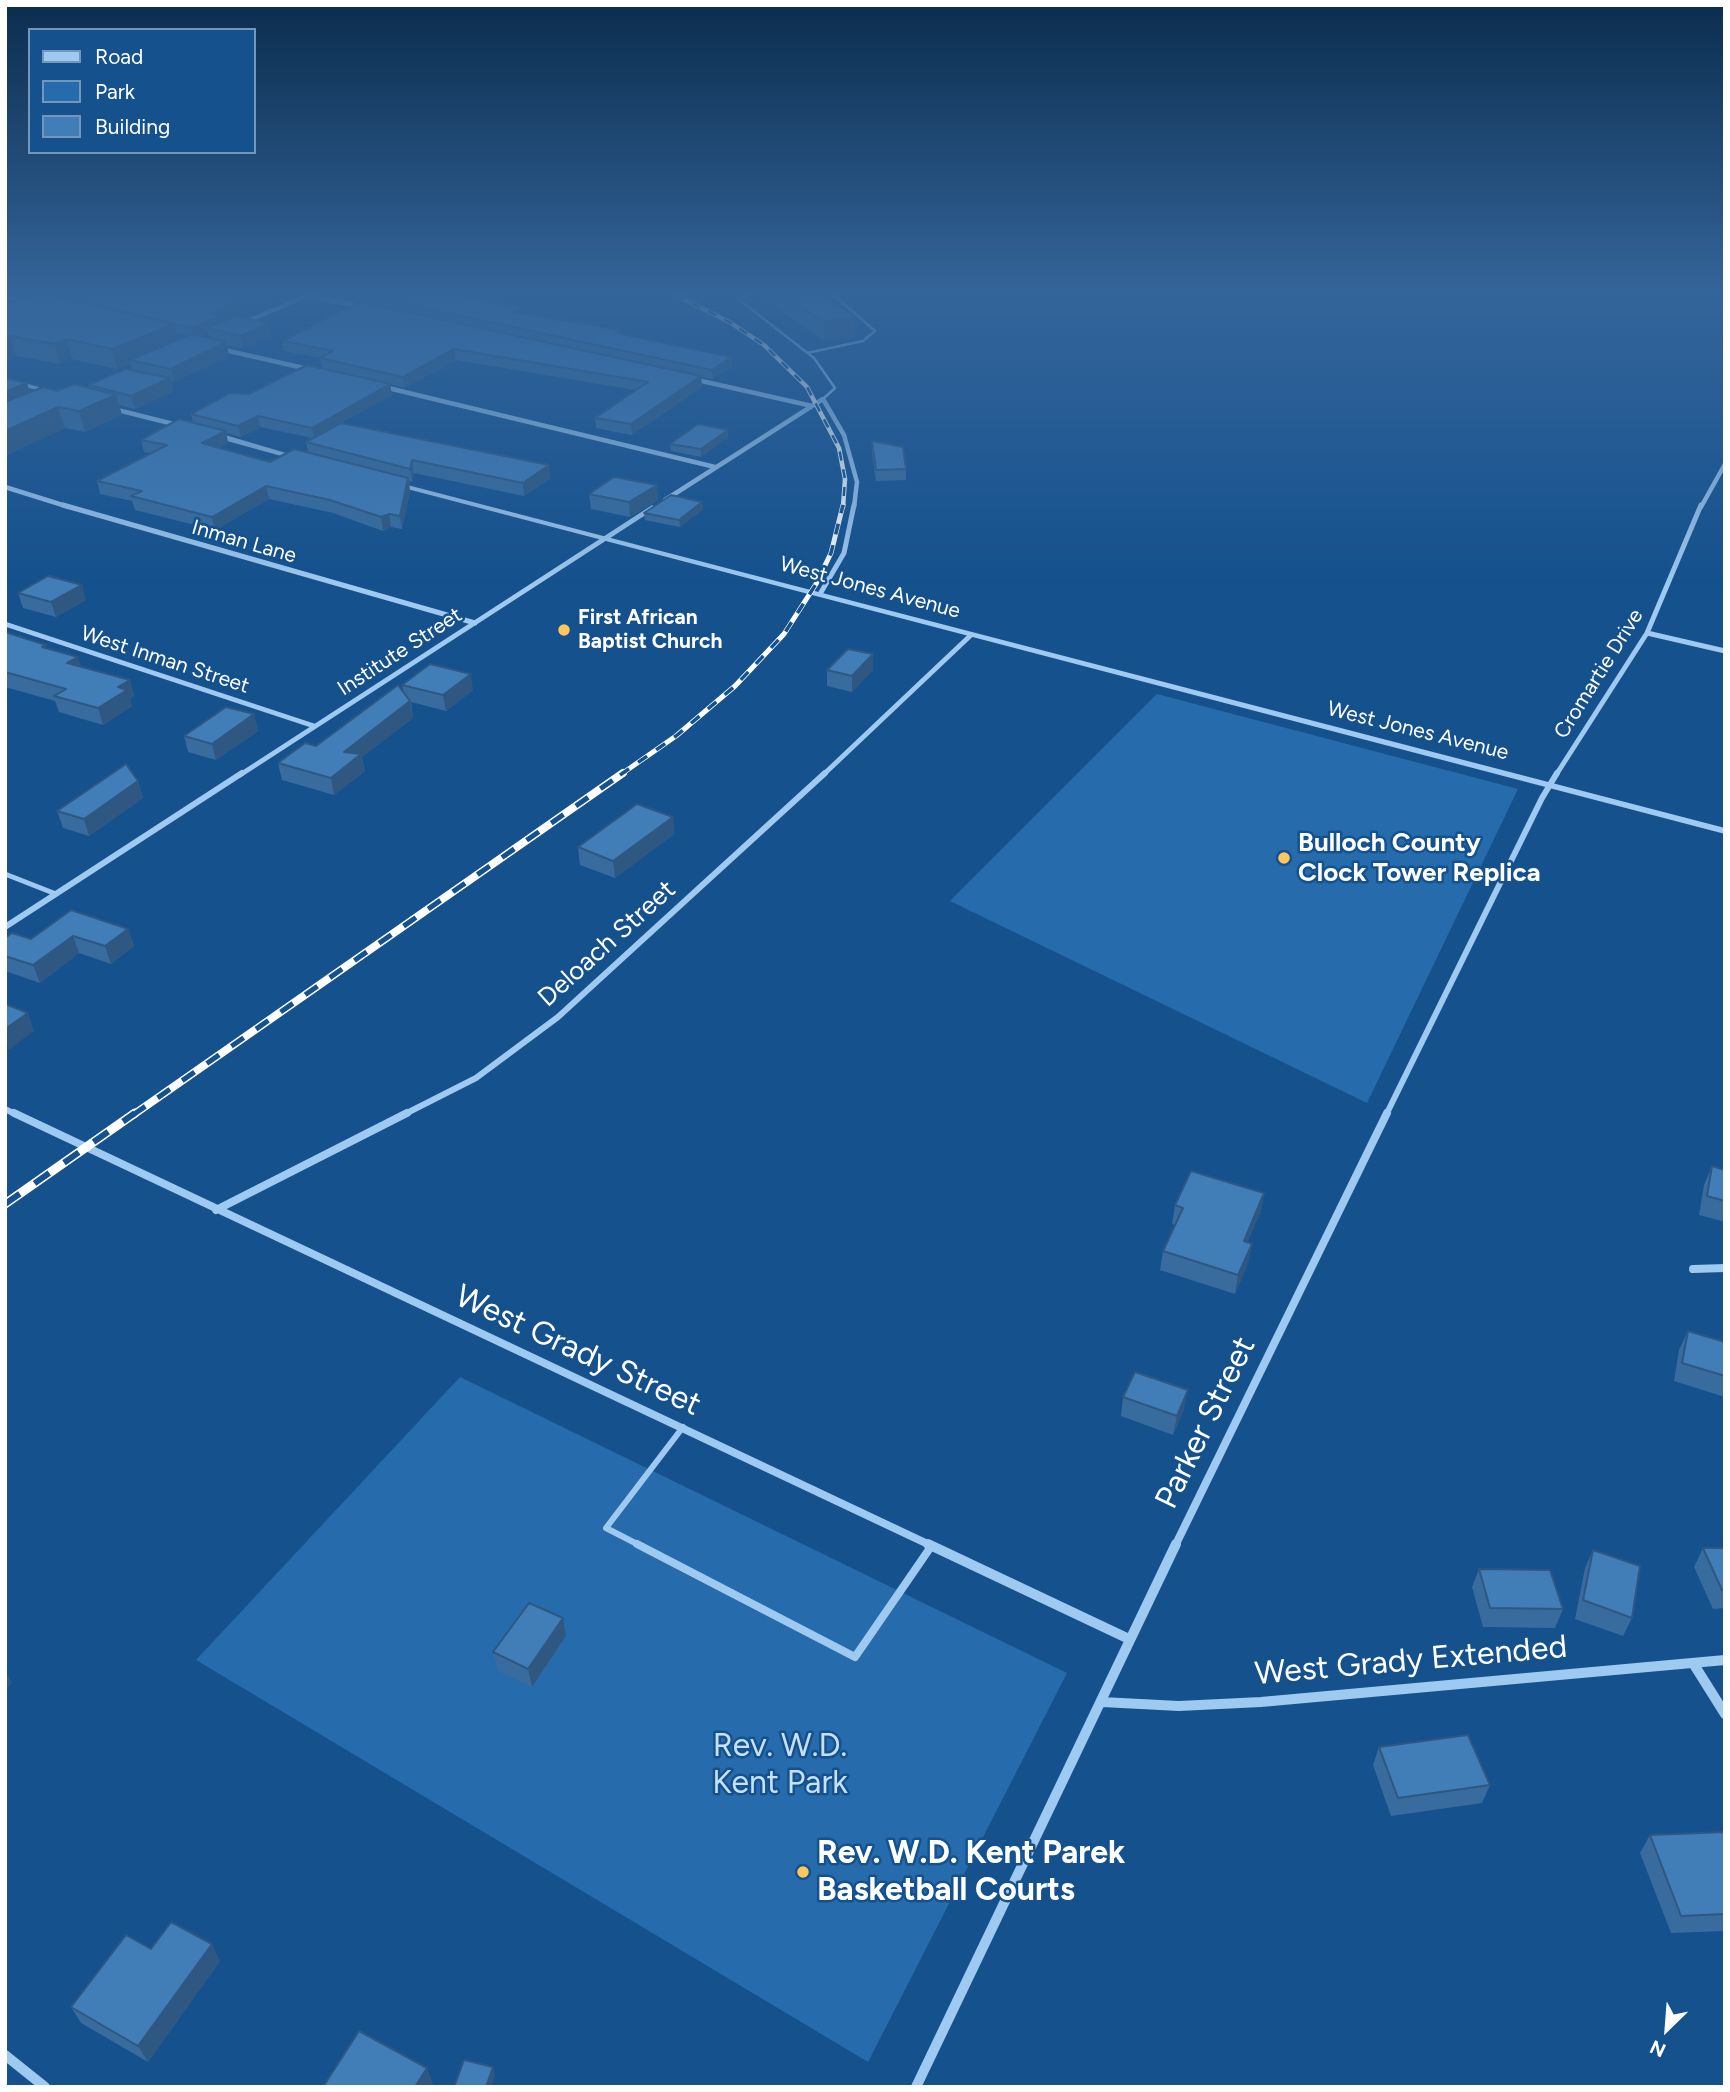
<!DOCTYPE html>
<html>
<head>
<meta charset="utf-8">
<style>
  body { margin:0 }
  #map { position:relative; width:1730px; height:2092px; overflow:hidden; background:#14518d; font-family:Figtree,sans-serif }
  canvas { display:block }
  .frame { position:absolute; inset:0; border:7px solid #fff; pointer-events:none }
  .legend { position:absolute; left:28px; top:28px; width:228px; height:126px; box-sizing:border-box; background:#14518d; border:2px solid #7297bb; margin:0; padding:9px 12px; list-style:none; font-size:21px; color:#fff }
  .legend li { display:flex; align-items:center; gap:14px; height:35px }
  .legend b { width:35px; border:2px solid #7297bb }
  .north { position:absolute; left:1632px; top:1994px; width:70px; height:70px; -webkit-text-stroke:5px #14518d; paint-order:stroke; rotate:205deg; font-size:19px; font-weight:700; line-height:28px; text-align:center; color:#fff }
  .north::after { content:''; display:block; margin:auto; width:24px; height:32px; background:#fff; clip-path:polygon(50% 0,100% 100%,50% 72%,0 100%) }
</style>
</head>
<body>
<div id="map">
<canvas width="1730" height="2092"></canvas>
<div class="frame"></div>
<ul class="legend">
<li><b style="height:9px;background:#9ec9f0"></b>Road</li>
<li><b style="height:19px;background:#266cac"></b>Park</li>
<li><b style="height:19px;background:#417eb8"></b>Building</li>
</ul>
<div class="north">N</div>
</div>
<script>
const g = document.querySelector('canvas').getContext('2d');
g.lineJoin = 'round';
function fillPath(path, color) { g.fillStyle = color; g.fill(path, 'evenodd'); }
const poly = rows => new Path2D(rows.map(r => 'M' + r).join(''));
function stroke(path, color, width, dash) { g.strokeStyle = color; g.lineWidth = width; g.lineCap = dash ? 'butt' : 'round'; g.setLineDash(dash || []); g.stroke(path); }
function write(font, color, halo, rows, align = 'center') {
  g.font = font + ' Figtree,sans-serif'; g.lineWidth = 5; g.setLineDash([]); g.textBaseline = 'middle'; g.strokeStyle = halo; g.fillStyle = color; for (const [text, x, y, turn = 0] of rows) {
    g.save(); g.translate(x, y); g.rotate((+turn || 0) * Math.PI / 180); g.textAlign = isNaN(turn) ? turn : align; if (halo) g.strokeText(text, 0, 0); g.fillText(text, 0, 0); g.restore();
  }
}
const green = poly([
  [1157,694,1518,789,1367,1103,950,901],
  [460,1377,1067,1673,868,2062,196,1660]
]);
const serviceFar3 = poly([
  [753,295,737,298,814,358,835,388,823,399],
  [807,353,863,341,875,331,834,295]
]);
const serviceFar2 = poly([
  [5,874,56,894]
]);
const serviceFar1 = poly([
  [641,1546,606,1528,683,1427]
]);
const service = poly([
  [637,1544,855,1657,930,1548]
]);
const minorFar4 = poly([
  [306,295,363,307],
  [5,297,25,302],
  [243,323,309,295],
  [220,349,308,369],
  [693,379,812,406],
  [384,387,715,467],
  [5,487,69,507],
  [665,500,823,399,844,435,857,482,854,507],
  [1701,507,1725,464]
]);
const minorFar3 = poly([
  [63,505,475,623],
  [820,594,844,553,854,505],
  [5,624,314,726],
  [1647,633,1725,651],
  [240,775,652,508],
  [823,775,971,635],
  [1556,775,1647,633,1701,505]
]);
const minorFar2 = poly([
  [5,927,242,773],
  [5,1109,17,1115],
  [403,1115,476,1078,558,1017,825,773],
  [1386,1115,1542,798,1557,773]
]);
const minorFar1 = poly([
  [14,1113,932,1546],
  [216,1210,407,1113],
  [1693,1269,1725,1268],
  [1175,1546,1387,1113]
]);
const minor = poly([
  [928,1544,1129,1639],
  [1693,1663,1725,1714],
  [1102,1702,1179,1706,1261,1702,1725,1660],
  [5,2055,45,2087],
  [916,2087,1176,1544]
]);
const tertiary = poly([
  [5,378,58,392,60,393,56,395,5,382,5,378],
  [107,405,187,425,188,427,184,429,104,409,103,407,107,405],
  [209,432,215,432,303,458,296,460,209,436,209,432],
  [392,481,1725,828,1725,834,392,485,392,481]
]);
const railFar3 = poly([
  [676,295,731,323,764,345,807,387,839,448,845,479,843,507]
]);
const railFar2 = poly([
  [620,775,676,736,735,686,784,634,816,584,831,553,843,505]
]);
const railFar1 = poly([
  [133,1115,623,773]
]);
const rail = poly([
  [5,1204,135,1113]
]);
const wall = poly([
  [56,295,277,295,221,320,221,323,268,323,271,335,243,349,227,345,229,356,174,382,171,381,173,392,135,409,119,405,122,415,85,432,65,428,5,456,27,383,30,392,90,388,89,385,133,371,131,364,117,369,72,359,60,364,16,356,5,360,5,305,56,296],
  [208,332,210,339,198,336],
  [177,333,188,336,178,340],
  [371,295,457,295,488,300,488,302,521,313,621,330,622,334,732,357,732,366,713,379,701,377,702,387,632,435,596,428,595,418,635,390,456,360,405,388,390,384,392,395,341,423,551,478,524,496,414,473,412,482,409,481,410,491,402,529,391,527,383,531,333,513,269,499,215,530,135,510,132,501,100,494,97,481,150,453,144,452,141,440,193,423,191,414,322,368,320,358,284,351,282,341,375,305,374,297,376,296],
  [260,427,313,438,306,442,308,452,270,462,220,448,228,443,226,433,241,437],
  [765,295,822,295,855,336,825,341,765,300],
  [728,430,728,437,701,457,671,451,670,444],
  [872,441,906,469,906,480,876,481,872,452],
  [657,485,658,500,630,517,591,509,589,494],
  [702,502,703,509,680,527,645,520,644,513],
  [18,593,86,600,56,617,23,608],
  [5,632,47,648,81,667,130,680,134,696,130,699,132,706,103,725,59,712,55,701,5,687],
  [827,670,873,670,852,692,827,686],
  [402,685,473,690,446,711,411,702,413,718,362,757,365,771,334,795,282,780,278,763,316,746,404,693],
  [254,714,258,731,216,760,188,752,184,736],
  [138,781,143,798,89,836,63,828,57,811],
  [673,817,674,834,615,878,580,865,578,847],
  [128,929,134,946,111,964,79,953,40,983,5,971,5,938,31,939],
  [1712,1166,1725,1170,1725,1222,1699,1215,1704,1185],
  [1264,1193,1261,1211,1247,1243,1252,1244,1248,1263,1235,1294,1160,1270,1163,1251,1175,1225,1172,1224,1175,1205],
  [1688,1331,1725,1342,1725,1397,1674,1381,1679,1350],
  [1123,1397,1184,1409,1173,1435,1121,1416],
  [1703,1548,1725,1548,1725,1608,1713,1609,1694,1567],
  [1593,1550,1632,1618,1623,1636,1575,1619,1585,1568],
  [1479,1569,1563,1609,1555,1628,1483,1627,1472,1587],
  [566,1636,532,1687,498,1671,493,1652],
  [1379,1747,1490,1785,1482,1803,1391,1816,1373,1765],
  [1725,1832,1725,1931,1671,1933,1640,1853,1650,1835],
  [151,1949,220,1961,148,2062,81,2023,71,2007]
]);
const shadedWall = poly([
  [254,295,277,295,221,320,222,326,207,328,208,332,194,337,192,328,210,314],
  [521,307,522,316,512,312],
  [855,317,855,336,825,341,824,322],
  [268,323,271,335,243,349,240,336],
  [174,324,179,344,130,360,131,364,117,369,112,349],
  [11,336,16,356,5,360,5,338],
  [66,339,72,359,60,364,55,344],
  [226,342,229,356,174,382,171,369],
  [454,349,456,360,405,388,403,377],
  [732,357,732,366,713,379,712,370],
  [701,376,702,387,632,435,631,424],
  [170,378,173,392,135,409,131,396],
  [27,383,33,404,5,416,5,392],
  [390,384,392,395,314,438,312,428],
  [116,395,122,415,85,432,79,411],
  [58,407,65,428,5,456,5,431],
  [258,416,260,427,241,437,238,426],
  [728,430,728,437,701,457,701,449],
  [226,431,228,443,205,456,202,443],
  [412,460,414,473,412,482,410,469],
  [549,465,551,478,524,496,523,483],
  [408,478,410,491,402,529,400,516],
  [657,485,658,500,630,517,629,502],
  [266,486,269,499,215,530,212,517],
  [702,502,703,509,680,527,679,520],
  [389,514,391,527,383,531,381,517],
  [82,585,86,600,56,617,51,602],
  [873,654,873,670,852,692,852,676],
  [78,657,83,673,67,663],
  [471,674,473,690,446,711,443,695],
  [130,680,134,696,130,699,132,706,103,725,98,708,118,687],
  [410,701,413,718,362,757,365,771,334,795,331,778,344,752],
  [254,714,258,731,216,760,212,744],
  [138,781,143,798,89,836,84,819],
  [673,817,674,834,615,878,613,861],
  [128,929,134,946,111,964,105,946],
  [73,936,79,953,40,983,33,965],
  [28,1013,34,1031,9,1050,5,1041,5,1029],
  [1264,1193,1261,1211,1240,1260,1244,1241],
  [1252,1244,1248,1263,1235,1294,1238,1275],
  [1188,1390,1184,1409,1173,1435,1177,1416],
  [563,1618,566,1636,532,1687,528,1669],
  [5,1670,12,1683,5,1690],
  [212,1944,220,1961,148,2062,138,2046],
  [493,2067,495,2075,491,2087,486,2087],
  [427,2068,434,2087,415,2087]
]);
const building = poly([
  [30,295,51,295,174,324,112,349,66,339,55,344,11,336,5,338,5,305,30,295],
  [55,295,254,295,210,314,220,316,192,328,55,295],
  [378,295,457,295,488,300,486,301,521,307,512,312,621,330,616,333,732,357,712,370,374,297,378,295],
  [784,295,822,295,855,317,824,322,784,295],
  [360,302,701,376,631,424,595,418,648,382,454,349,403,377,320,358,333,351,282,341,360,302],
  [236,316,268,323,240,336,207,328,236,316],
  [192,334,226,342,171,369,130,360,192,334],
  [307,365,390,384,312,428,258,416,238,426,191,414,230,393,249,394,307,365],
  [125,369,170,378,131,396,89,385,125,369],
  [5,378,27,383,5,392,5,378],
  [74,384,116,395,79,411,58,407,5,431,5,402,43,387,57,391,74,384],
  [179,419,226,431,202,443,270,462,294,449,408,478,400,516,389,514,381,517,330,500,266,486,212,517,131,496,142,491,97,481,167,445,141,440,179,419],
  [341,423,549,465,523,483,412,460,410,469,306,442,341,423],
  [698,424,728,430,701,449,670,444,698,424],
  [872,441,903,447,906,469,876,470,872,441],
  [614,477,657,485,629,502,589,494,614,477],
  [671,495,702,502,679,520,644,513,671,495],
  [48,576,82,585,51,602,18,593,48,576],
  [5,632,46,645,42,647,78,657,67,663,130,680,118,687,127,690,98,708,54,696,66,689,5,672,5,632],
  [848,649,873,654,852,676,827,670,848,649],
  [430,664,471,674,443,695,402,685,430,664],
  [398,685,410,701,344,752,361,754,331,778,278,763,305,743,316,746,398,685],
  [226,707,254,714,212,744,184,736,226,707],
  [126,764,138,781,84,819,57,811,126,764],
  [637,804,673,817,613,861,578,847,637,804],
  [71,910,128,929,105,946,73,936,33,965,5,956,5,938,12,933,31,939,71,910],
  [5,1004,28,1013,5,1029,5,1004],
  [1712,1166,1725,1170,1725,1201,1707,1196,1712,1166],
  [1191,1171,1264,1193,1244,1241,1252,1244,1238,1275,1163,1251,1183,1208,1175,1205,1191,1171],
  [1688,1331,1725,1342,1725,1376,1682,1363,1688,1331],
  [1135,1372,1188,1390,1177,1416,1123,1397,1135,1372],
  [1703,1548,1725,1548,1725,1590,1722,1590,1703,1548],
  [1593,1550,1640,1566,1632,1618,1583,1600,1593,1550],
  [1479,1569,1550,1570,1563,1609,1490,1608,1479,1569],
  [529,1603,563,1618,528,1669,493,1652,529,1603],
  [1468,1735,1490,1785,1398,1798,1379,1747,1468,1735],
  [1725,1832,1725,1914,1681,1916,1650,1835,1725,1832],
  [171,1922,212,1944,138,2046,71,2007,126,1935,151,1949,171,1922],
  [359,2031,427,2068,415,2087,323,2087,359,2031],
  [464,2060,493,2067,486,2087,454,2087,464,2060]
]);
const markers = [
  [564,630,7,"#ffc65e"],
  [1284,858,7,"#ffc65e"],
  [803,1872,7,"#ffc65e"]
];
const farStreetnames = [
  ["Inman Lane",244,542,16],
  ["West Jones Avenue",870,588,15],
  ["Institute Street",400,652,-33],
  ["West Inman Street",165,660,18],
  ["Cromartie Drive",1599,674,-58],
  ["West Jones Avenue",1418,731,14]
];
const farPoinames = [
  ["First African",578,618],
  ["Baptist Church",578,642]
];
const poiNames = [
  ["Bulloch County",1298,843],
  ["Clock Tower Replica",1298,873]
];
const streetNames = [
  ["Deloach Street",607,944,-42]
];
const nearStreetnames = [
  ["West Grady Street",578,1351,25],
  ["Parker Street",1206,1423,-64],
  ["West Grady Extended",1411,1661,-5]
];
const nearParknames = [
  ["Rev. W.D.",780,1747],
  ["Kent Park",780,1784]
];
const nearPoinames = [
  ["Rev. W.D. Kent Parek",817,1854],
  ["Basketball Courts",817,1891]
];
fillPath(green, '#266cac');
stroke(serviceFar3, '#9ec9f0', 2.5);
stroke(serviceFar2, '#9ec9f0', 5);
stroke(serviceFar1, '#9ec9f0', 6);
stroke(service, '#9ec9f0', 8);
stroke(minorFar4, '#9ec9f0', 4.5);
stroke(minorFar3, '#9ec9f0', 5);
stroke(minorFar2, '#9ec9f0', 6);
stroke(minorFar1, '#9ec9f0', 8);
stroke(minor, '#9ec9f0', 10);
fillPath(tertiary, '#9ec9f0');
stroke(railFar3, '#fff', 4.5);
stroke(railFar2, '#fff', 5);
stroke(railFar1, '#fff', 8);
stroke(rail, '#fff', 9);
stroke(railFar3, '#14518d', 2.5, [9]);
stroke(railFar2, '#14518d', 3.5, [11]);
stroke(railFar1, '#14518d', 5, [15]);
stroke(rail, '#14518d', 6, [18]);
fillPath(wall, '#386c9e');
fillPath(shadedWall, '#2e5881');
fillPath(building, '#417eb8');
stroke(building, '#2e5881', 2);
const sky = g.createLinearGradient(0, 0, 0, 588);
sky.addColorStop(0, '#0b2d4e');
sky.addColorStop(0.5, '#34659a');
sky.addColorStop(1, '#34659a00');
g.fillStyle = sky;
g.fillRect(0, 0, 1730, 588);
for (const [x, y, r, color] of markers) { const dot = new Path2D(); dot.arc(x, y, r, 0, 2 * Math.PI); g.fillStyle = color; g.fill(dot); stroke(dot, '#14518d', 2.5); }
write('21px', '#fff', '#14518d', farStreetnames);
write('bold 21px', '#fff', '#14518d', farPoinames, 'left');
write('bold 26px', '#fff', '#14518d', poiNames, 'left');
write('26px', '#fff', '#14518d', streetNames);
write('32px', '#fff', '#14518d', nearStreetnames);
write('32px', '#c5e1fc', '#14518d', nearParknames);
write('bold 32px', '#fff', '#14518d', nearPoinames, 'left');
</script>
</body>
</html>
